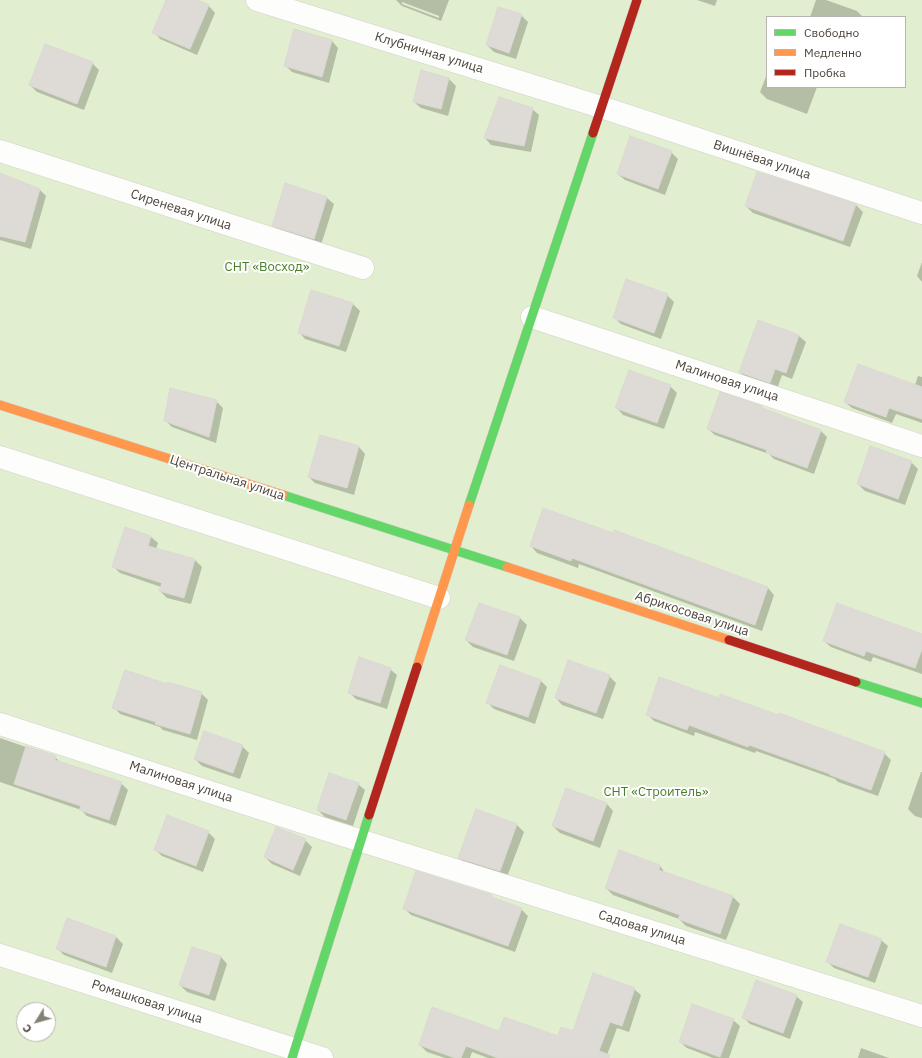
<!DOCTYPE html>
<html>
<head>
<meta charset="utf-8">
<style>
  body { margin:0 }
  #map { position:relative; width:922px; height:1058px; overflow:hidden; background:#f4f2ee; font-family:"IBM Plex Sans",sans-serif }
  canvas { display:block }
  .legend { position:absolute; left:766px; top:16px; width:140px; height:72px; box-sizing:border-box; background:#fff; border:1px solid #b7b4b0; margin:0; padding:5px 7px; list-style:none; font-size:12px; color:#4b4439 }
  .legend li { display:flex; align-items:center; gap:8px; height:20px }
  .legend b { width:20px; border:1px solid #b7b4b0 }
  .north { position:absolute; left:16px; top:1002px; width:40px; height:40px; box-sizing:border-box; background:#fff; border:1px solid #b7b4b0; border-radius:50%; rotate:233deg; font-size:11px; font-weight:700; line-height:16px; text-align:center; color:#4b4439 }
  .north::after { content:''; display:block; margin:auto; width:14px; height:18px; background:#868178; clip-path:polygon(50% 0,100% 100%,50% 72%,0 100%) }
</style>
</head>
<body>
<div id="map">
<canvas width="922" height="1058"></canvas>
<ul class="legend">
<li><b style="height:5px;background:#63d668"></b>Свободно</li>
<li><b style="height:5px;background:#ff974d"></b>Медленно</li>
<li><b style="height:5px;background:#b3261e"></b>Пробка</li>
</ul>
<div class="north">С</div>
</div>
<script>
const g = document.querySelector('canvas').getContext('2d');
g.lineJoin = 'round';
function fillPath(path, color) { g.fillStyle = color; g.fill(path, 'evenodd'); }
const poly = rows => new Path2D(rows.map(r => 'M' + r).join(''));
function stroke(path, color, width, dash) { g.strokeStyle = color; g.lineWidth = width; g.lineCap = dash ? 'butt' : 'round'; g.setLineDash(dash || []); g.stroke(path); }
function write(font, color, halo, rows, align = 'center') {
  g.font = font + ' "IBM Plex Sans",sans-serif'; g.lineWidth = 4; g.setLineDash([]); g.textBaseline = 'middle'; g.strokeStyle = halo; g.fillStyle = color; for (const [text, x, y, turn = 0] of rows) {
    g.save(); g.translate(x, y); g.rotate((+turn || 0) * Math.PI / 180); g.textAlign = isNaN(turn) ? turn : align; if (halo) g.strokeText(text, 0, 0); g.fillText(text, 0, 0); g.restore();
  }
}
const green = poly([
  [0,0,922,0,922,1058,0,1058],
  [767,17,905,17,905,87,767,87],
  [24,1010,48,1010,48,1034,24,1034]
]);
const shadow = poly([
  [167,0,195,0,209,6,215,13,197,55,160,39,154,32],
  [396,0,449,0,441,21,402,6],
  [402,2,439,16,439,18,402,4],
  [697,0,717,0,715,6],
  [816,0,826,0,857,11,863,17,810,17],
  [521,15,528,22,516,59,494,52,487,45],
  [332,41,338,48,329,83,292,72,285,65],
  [92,63,99,70,84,110,37,92,30,85],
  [421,71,449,79,456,86,448,116,421,108,414,102],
  [767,74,767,87,817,87,807,114,767,99,760,92],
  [532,109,539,115,531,152,491,145,485,138],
  [671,152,678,159,665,195,625,180,618,174],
  [758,173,856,205,863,212,850,247,753,213,746,206],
  [0,174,39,189,46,196,31,249,0,240],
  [286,185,327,198,334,204,321,245,280,232,273,225],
  [922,262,922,282,917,276],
  [312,291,353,304,360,311,346,352,305,339,299,332],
  [667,295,674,302,661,339,621,324,614,317],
  [799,336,806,342,792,379,782,375,777,389,747,379,740,372],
  [918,376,922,377,922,423,896,414,892,423,852,408,845,402,915,385],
  [670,386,677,393,664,429,623,415,617,408],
  [216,401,223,408,216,443,172,427,165,420],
  [762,407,765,410,820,430,827,437,814,474,774,459,769,454,715,435,708,429],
  [359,447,365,454,354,495,315,483,309,477],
  [911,462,918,469,905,505,865,491,858,484],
  [126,528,151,537,158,543,156,549,195,560,202,567,191,604,167,598,160,591,161,587,120,573,113,566],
  [531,546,768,588,774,595,762,631,579,564,578,568,537,553],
  [479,604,520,618,527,625,514,661,473,647,466,640],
  [922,635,922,674,873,657,871,662,831,647,824,641],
  [390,669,397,675,387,709,356,699,349,692],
  [609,676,616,683,603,719,562,705,556,698],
  [541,681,547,687,535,724,494,709,487,702],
  [167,685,201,693,208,700,197,740,163,730,160,727,120,714,114,707],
  [720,699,884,753,891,760,878,796,838,782,835,779,756,751,755,753,695,732,694,736,654,721,647,714],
  [0,738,55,757,61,763,121,783,128,790,116,826,87,816,81,810,0,782],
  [242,746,249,753,240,779,202,766,195,759],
  [921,772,922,772,922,818,915,816,908,809],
  [358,784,365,790,353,826,325,817,318,810],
  [607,804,613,811,600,848,560,833,553,826],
  [476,811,517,825,524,832,507,877,466,865,459,858],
  [208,832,215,839,203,872,162,856,155,849],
  [305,840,312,847,300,876,272,864,265,857],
  [660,866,666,874,733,897,740,904,726,940,686,926,679,919,613,895,606,888],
  [491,896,495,900,521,909,528,916,515,952,411,915,404,908],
  [67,919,116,937,123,944,112,973,64,955,57,948],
  [881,940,888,946,875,983,834,968,828,962],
  [192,948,221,957,227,964,215,1001,187,992,180,985],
  [634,989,641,995,629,1032,617,1028,606,1058,488,1058,472,1052,470,1058,445,1058,427,1052,420,1045,500,1032,558,1038,573,1032],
  [796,996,803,1002,790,1039,750,1024,743,1017],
  [733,1020,740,1026,729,1058,713,1058,687,1048,680,1042],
  [861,1048,889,1058,858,1058]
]);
const building = poly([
  [166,0,198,0,209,5,190,49,152,33,166,0],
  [498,7,522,14,509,53,486,45,498,7],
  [294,29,332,40,322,77,284,66,294,29],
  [45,44,93,62,77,104,29,85,45,44],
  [421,70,449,78,441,109,413,102,421,70],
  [499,97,533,108,524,146,484,138,499,97],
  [630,136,672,151,658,189,617,174,630,136],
  [757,172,856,204,843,241,745,206,757,172],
  [0,173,40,189,25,242,0,236,0,173],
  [285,183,327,197,314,239,272,226,285,183],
  [626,279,668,294,654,333,613,318,626,279],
  [311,290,353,303,339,346,298,333,311,290],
  [758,320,799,335,786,373,775,369,770,383,739,372,758,320],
  [858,364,922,387,922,419,889,408,886,417,844,402,858,364],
  [629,370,671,385,657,423,615,408,629,370],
  [170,388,217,400,209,437,164,421,170,388],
  [720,392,762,406,762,408,821,430,807,468,766,453,767,450,707,429,720,392],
  [320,435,359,446,347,488,308,477,320,435],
  [870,446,912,461,898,499,857,484,870,446],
  [543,508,613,533,614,530,768,587,755,625,572,558,571,561,530,546,543,508],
  [125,527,151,536,148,546,195,559,184,598,159,591,162,583,112,567,125,527],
  [479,603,520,617,507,655,465,640,479,603],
  [837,603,922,634,922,649,915,668,866,651,864,656,823,641,837,603],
  [359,657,391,668,380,703,348,693,359,657],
  [568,660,610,675,596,713,555,698,568,660],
  [500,665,541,680,528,717,486,703,500,665],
  [125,670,167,684,167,682,202,692,190,734,155,724,156,722,112,708,125,670],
  [659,677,719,698,720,694,778,715,779,713,885,752,871,790,830,775,830,774,749,745,748,747,689,725,687,730,646,715,659,677],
  [204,731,243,745,233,773,194,759,204,731],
  [26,746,56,756,55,760,122,782,109,820,79,810,81,806,14,784,26,746],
  [329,773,359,783,346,820,317,810,329,773],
  [566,788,607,803,593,841,552,826,566,788],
  [476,809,517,824,500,871,458,858,476,809],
  [167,815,209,831,196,866,154,850,167,815],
  [276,827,306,839,293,870,264,857,276,827],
  [619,850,660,865,659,870,733,896,720,934,678,919,680,915,605,888,619,850],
  [416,871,492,895,491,897,522,908,508,946,403,909,416,871],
  [67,918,116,936,106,967,56,949,67,918],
  [840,924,882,939,868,977,826,962,840,924],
  [192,947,221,956,209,995,179,985,192,947],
  [593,973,635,988,622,1026,610,1022,599,1051,610,1055,609,1058,498,1058,466,1046,461,1058,455,1058,419,1045,432,1007,499,1031,504,1017,558,1036,561,1027,573,1031,593,973],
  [756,980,797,995,783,1033,742,1018,756,980],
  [692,1004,734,1019,720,1057,679,1042,692,1004]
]);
const street = poly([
  [257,0,601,107,922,213],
  [0,151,363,268],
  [532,317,922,446],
  [0,457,439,598],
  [0,724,330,831,922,1016],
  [0,955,322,1058]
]);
const fast = poly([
  [283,495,507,567],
  [469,505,593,133],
  [856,682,922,703],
  [292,1058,369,815]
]);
const slow = poly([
  [0,405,283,495],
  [507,567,729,640],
  [417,667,469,505]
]);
const jam = poly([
  [593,133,637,0],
  [729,640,856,682],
  [369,815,417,667]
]);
const streetNames = [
  ["Клубничная улица",429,53,17],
  ["Вишнёвая улица",762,160,18],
  ["Сиреневая улица",181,210,18],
  ["Малиновая улица",727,381,18],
  ["Центральная улица",227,478,18],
  ["Абрикосовая улица",692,614,18],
  ["Малиновая улица",181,782,18],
  ["Садовая улица",642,928,17],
  ["Ромашковая улица",147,1002,18]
];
const parkNames = [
  ["СНТ «Восход»",267,267],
  ["СНТ «Строитель»",656,792]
];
fillPath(green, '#e1eecf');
fillPath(shadow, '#0003');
fillPath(building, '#dedbd6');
stroke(building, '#dcd9d4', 1);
stroke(street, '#d2d0cb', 23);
stroke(fast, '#d3cfc5', 10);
stroke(slow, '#d3cfc5', 10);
stroke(jam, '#d3cfc5', 10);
stroke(street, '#fdfdfc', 22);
stroke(fast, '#63d668', 9);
stroke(slow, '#ff974d', 9);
stroke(jam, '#b3261e', 9);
write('13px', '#4b4439', '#fff', streetNames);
write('13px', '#4a7f2a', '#fff', parkNames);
</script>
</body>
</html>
